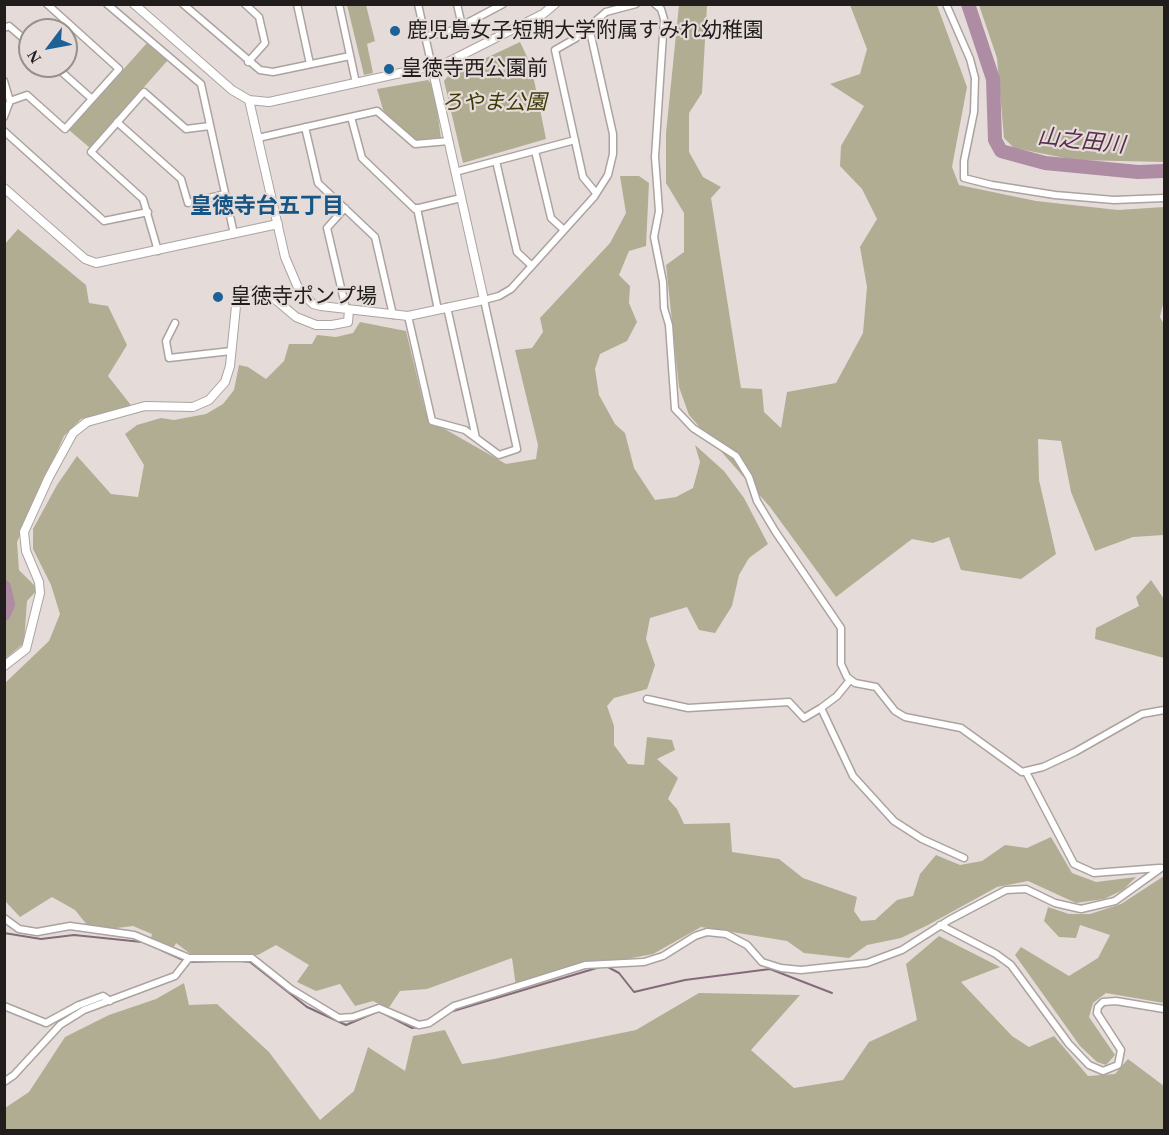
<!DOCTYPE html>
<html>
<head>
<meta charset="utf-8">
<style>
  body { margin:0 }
  #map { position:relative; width:1169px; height:1135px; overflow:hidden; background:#e5dcd9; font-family:"Times New Roman",serif }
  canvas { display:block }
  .frame { position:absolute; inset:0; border:6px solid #201d1c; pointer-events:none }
  .north { position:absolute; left:18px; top:18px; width:60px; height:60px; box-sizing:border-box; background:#e5dcd9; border:2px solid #96908d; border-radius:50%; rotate:238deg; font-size:16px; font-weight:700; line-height:24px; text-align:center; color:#201d1c }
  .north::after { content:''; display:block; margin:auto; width:21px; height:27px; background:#1d6196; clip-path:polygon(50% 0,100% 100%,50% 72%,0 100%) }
</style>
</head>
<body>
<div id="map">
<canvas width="1169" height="1135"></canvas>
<div class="frame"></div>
<div class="north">N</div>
</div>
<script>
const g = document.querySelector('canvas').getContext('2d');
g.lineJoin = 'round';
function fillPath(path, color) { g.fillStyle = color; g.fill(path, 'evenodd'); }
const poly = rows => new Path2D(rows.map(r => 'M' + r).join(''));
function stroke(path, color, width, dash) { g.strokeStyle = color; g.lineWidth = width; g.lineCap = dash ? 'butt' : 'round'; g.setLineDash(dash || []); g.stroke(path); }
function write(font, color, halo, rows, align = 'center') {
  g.font = font + ' "Times New Roman","Noto Sans JP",serif'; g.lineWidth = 4.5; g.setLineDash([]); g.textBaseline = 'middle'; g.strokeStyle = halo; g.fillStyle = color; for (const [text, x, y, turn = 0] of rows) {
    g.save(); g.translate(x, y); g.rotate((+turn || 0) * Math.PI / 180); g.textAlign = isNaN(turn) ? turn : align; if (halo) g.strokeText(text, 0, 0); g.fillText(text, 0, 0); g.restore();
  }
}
const green = poly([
  [347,5,366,5,375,41,367,44,373,73,364,75],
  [679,5,707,5,702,93,689,113,689,152,703,177,721,187,711,198,741,388,762,389,764,412,781,428,787,392,836,383,863,333,867,287,860,247,877,219,862,189,840,166,841,146,864,106,830,84,860,74,867,49,850,5,937,5,967,87,952,167,959,185,1036,201,1118,210,1164,207,1164,300,1160,317,1164,324,1164,535,1133,537,1095,551,1071,492,1061,441,1038,439,1039,480,1056,554,1021,579,961,570,949,537,933,543,912,539,836,597,770,507,689,415,679,387,666,265,684,252,684,213,666,183,666,133],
  [979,5,1164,5,1164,162,1075,160,1014,148,1004,138,997,58],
  [520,42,531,65,546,139,463,163,444,81,448,76],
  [147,43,168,60,90,148,69,130],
  [428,80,434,87,441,138,416,140,384,113,377,89],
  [620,176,639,176,649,183,646,246,629,251,619,275,630,286,629,303,637,322,627,341,600,354,595,369,599,395,615,424,625,433,634,468,655,500,676,497,693,488,700,462,695,445,724,471,744,498,768,544,749,558,739,575,732,606,715,633,699,630,687,607,650,618,646,639,655,665,647,689,614,698,607,706,614,726,614,745,628,764,644,765,647,737,672,740,675,750,657,759,678,778,668,799,677,809,684,824,730,823,732,852,779,859,803,878,857,897,854,911,861,921,875,920,897,900,913,896,920,874,936,855,960,865,982,861,1005,845,1027,848,1051,837,1072,873,1096,882,1136,877,1123,890,1104,899,1076,903,1028,881,997,887,928,925,901,938,867,945,849,958,804,953,787,941,701,927,653,954,589,966,516,987,512,958,427,989,400,991,388,1009,373,1001,355,1006,340,984,316,991,297,982,309,965,276,945,258,955,192,955,176,943,174,947,151,938,152,934,133,926,92,931,75,910,52,897,20,917,5,901,4,684,49,641,60,614,51,585,33,549,33,529,57,485,77,456,111,494,138,497,144,465,125,434,137,425,161,418,174,420,206,414,223,404,234,390,239,365,248,367,266,379,284,361,289,344,312,344,317,335,336,337,353,333,360,322,406,331,425,410,436,424,506,464,536,459,538,445,515,350,532,348,543,332,540,318,610,243,626,213],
  [18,229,86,285,89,303,108,306,127,345,108,376,134,409,81,419,64,436,17,542,19,570,38,589,27,601,24,643,5,659,4,245],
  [1151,580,1164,599,1164,658,1095,639,1096,628,1139,606,1136,597],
  [1164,876,1164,1003,1106,993,1093,1003,1089,1017,1115,1055,1106,1065,1097,1062,1080,1046,1015,955,1021,947,1069,976,1098,958,1110,935,1080,925,1076,938,1059,937,1044,921,1048,907,1069,914,1090,914,1121,904],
  [939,936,1000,967,961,982,1012,1036,1029,1047,1054,1036,1088,1076,1115,1074,1128,1059,1164,1086,1164,1130,5,1130,5,1108,29,1092,65,1037,109,1015,156,999,184,983,189,1005,217,1004,269,1052,320,1120,354,1091,368,1047,405,1071,413,1036,445,1030,462,1064,494,1059,636,1030,699,993,800,995,751,1050,794,1088,843,1080,869,1042,917,1020,906,964]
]);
const stream = poly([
  [4,933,41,939,74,935,142,942],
  [161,950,183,960],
  [242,961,250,962,307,1007,346,1025,379,1011,412,1028,419,1027],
  [192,962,218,961],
  [606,966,619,973,634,992,685,980,770,969,832,993],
  [450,1012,600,967]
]);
const river = poly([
  [968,4,993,79,995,140,1001,151,1045,163,1138,172,1164,171],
  [4,587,8,604,4,614]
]);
const minor = poly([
  [107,4,201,84,234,234],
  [183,4,260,70,273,72,350,56],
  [245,4,259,17,265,43,248,62],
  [297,4,310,64],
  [339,4,356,83],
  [418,4,432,67],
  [457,4,462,26],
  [655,4,661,9,664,19,655,157,659,211,654,237,663,282,664,308,669,325,675,409,693,428,736,456,749,477,757,501,775,531,841,628,841,664,847,677,855,683,876,687,895,711,905,717,961,728,1022,772,1043,767,1075,752,1142,714,1164,710],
  [946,4,970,59,975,78,974,112,964,161,964,178,992,185,1055,195,1114,200,1164,198],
  [4,28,9,26,30,44],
  [425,37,454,30,503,4],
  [55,66,92,99],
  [4,81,10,101,4,117],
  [10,101,27,95,65,129,119,69,47,4],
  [351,117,362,158,415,209,461,198],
  [117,122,181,179,188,203,225,194],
  [305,127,318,183,375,237,393,315],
  [4,131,104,221,148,212],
  [258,138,377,111,415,144,449,141],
  [535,151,551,218,564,230],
  [496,161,517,252,532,266],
  [455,172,575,140],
  [596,193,583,177,555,50,576,38,606,12,636,4],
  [345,208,327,228,346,309],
  [417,208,438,310],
  [158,251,143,199,91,152,144,92,186,129,210,126],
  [447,307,476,438],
  [408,316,432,421,465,430,499,455,517,449,484,300,499,296,511,289,594,197,608,175,613,154,613,134,589,27],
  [175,323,166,341,169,358,231,351],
  [850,680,837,696,821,708,853,776,894,821,922,839,964,858],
  [647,699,688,708,789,702,804,718,821,708],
  [1026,772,1074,864,1094,873,1159,868],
  [4,918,19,929,37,932,70,926,134,935,189,958,252,958,291,989,339,1018,353,1017,379,1008,419,1025,429,1023,454,1006,585,965,644,962,663,956,695,936,707,932,726,934,747,945,762,962,781,968,801,970,867,963,902,950,949,920,1006,890,1026,889,1055,903,1081,909,1115,901,1161,868],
  [940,925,996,954,1011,965,1069,1044,1089,1065,1103,1071,1118,1065,1121,1050,1097,1013,1098,1007,1103,1002,1116,1001,1164,1009],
  [4,1006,46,1023,79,1005,103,996,110,1001],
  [4,1082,14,1075,60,1025,84,1010,175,976,189,958]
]);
const tertiary = poly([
  [134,4,232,90,249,100,269,102,446,63,543,14,555,4],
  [249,100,285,257,299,290,313,304,321,306,408,316,484,300,432,67],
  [4,188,85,259,96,263,278,224],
  [4,666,26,649,40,593,39,582,26,551,24,532,49,477,73,433,87,422,145,406,193,407,209,400,225,382,230,366,236,306,241,296,248,292,264,290,296,317,316,325,332,325,348,322,349,310]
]);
const markers = [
  [395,31,6,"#1d6196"],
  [389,69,6,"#1d6196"],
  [218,297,6,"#1d6196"]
];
const poiNames = [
  ["鹿児島女子短期大学附属すみれ幼稚園",407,31],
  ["皇徳寺西公園前",401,69],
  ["皇徳寺ポンプ場",230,297]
];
const parkNames = [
  ["ろやま公園",494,103]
];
const waterNames = [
  ["山之田川",1081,142,6]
];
const neighbourhoodNames = [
  ["皇徳寺台五丁目",267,207]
];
fillPath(green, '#b1ad92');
stroke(stream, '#836b7a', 2);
stroke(river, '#ae8ca3', 14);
stroke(minor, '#aba3a0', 9);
stroke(tertiary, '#aba3a0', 10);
stroke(minor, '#fff', 6);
stroke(tertiary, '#fff', 8);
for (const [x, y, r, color] of markers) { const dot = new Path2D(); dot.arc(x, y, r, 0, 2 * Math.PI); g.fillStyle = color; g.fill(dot); stroke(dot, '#e5dcd9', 2); }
write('21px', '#201d1c', '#e5dcd9', poiNames, 'left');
write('italic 21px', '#403806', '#e5dcd9', parkNames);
write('italic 22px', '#592b4d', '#e5dcd9', waterNames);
write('bold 22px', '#165585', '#e5dcd9', neighbourhoodNames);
</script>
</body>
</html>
